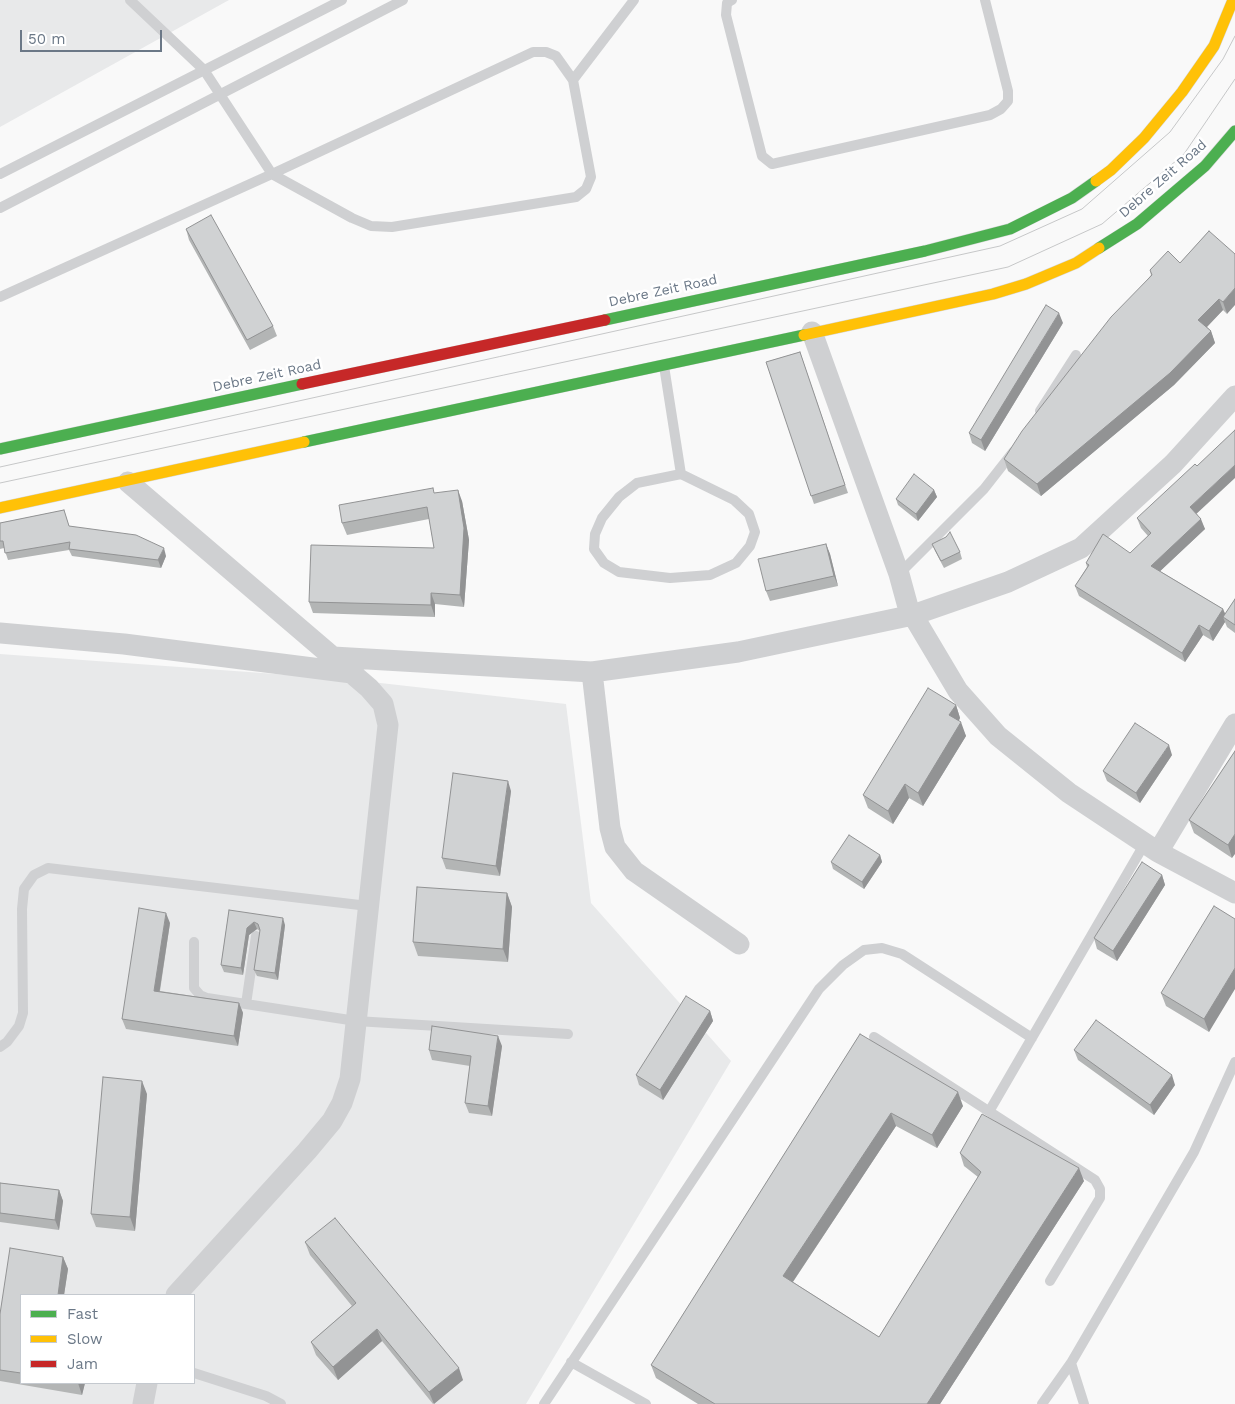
<!DOCTYPE html>
<html>
<head>
<meta charset="utf-8">
<style>
  body { margin:0 }
  #map { position:relative; width:1235px; height:1404px; overflow:hidden; background:#f9f9f9; font-family:"Work Sans",sans-serif }
  canvas { display:block }
  .legend { position:absolute; left:20px; top:1294px; width:175px; height:90px; box-sizing:border-box; background:#fff; border:1px solid #c4c9cf; margin:0; padding:6px 9px; list-style:none; font-size:15px; color:#6b7887 }
  .legend li { display:flex; align-items:center; gap:10px; height:25px }
  .legend b { width:25px; border:1px solid #c4c9cf }
  .scale { position:absolute; left:20px; top:30px; width:142px; height:22px; box-sizing:border-box; border:2px solid #6b7887; border-top:0; padding-left:6px; font-size:15px; line-height:18px; white-space:nowrap; color:#6b7887; -webkit-text-stroke:4px #fff; paint-order:stroke }
</style>
</head>
<body>
<div id="map">
<canvas width="1235" height="1404"></canvas>
<ul class="legend">
<li><b style="height:6px;background:#4caf50"></b>Fast</li>
<li><b style="height:6px;background:#ffc107"></b>Slow</li>
<li><b style="height:6px;background:#c62828"></b>Jam</li>
</ul>
<div class="scale">50 m</div>
</div>
<script>
const g = document.querySelector('canvas').getContext('2d');
g.lineJoin = 'round';
function fillPath(path, color) { g.fillStyle = color; g.fill(path, 'evenodd'); }
const poly = rows => new Path2D(rows.map(r => 'M' + r).join(''));
function stroke(path, color, width, dash) { g.strokeStyle = color; g.lineWidth = width; g.lineCap = dash ? 'butt' : 'round'; g.setLineDash(dash || []); g.stroke(path); }
function write(font, color, halo, rows, align = 'center') {
  g.font = font + ' "Work Sans",sans-serif'; g.lineWidth = 5; g.setLineDash([]); g.textBaseline = 'middle'; g.strokeStyle = halo; g.fillStyle = color; for (const [text, x, y, turn = 0] of rows) {
    g.save(); g.translate(x, y); g.rotate((+turn || 0) * Math.PI / 180); g.textAlign = isNaN(turn) ? turn : align; if (halo) g.strokeText(text, 0, 0); g.fillText(text, 0, 0); g.restore();
  }
}
const built = poly([
  [0,0,229,0,0,127],
  [0,654,345,679,566,704,591,903,731,1061,526,1404,0,1404],
  [21,1295,194,1295,194,1383,21,1383]
]);
const lane = poly([
  [732,0,727,3,726,15,762,156,772,164,990,115,1001,109,1008,101,1008,91,985,0],
  [573,80,634,0],
  [0,174,342,0],
  [0,208,403,0],
  [0,297,272,174,533,52,546,52,556,56,573,80,591,177,586,189,576,197,392,227,371,226,352,218,272,174,204,70,130,0],
  [664,366,681,474],
  [1040,411,1076,355],
  [681,474,734,500,749,514,755,532,750,546,736,563,710,575,670,578,619,572,604,563,594,549,595,534,602,518,619,497,637,483,681,474],
  [899,574,984,489,1013,452],
  [194,942,194,988,200,995,207,998,356,1021,568,1034],
  [246,1004,256,936],
  [874,1037,1095,1180,1100,1189,1100,1198,1050,1281],
  [0,1047,7,1042,19,1026,23,1013,22,909,24,889,34,875,48,868,368,906],
  [990,1110,1145,843],
  [571,1362,646,1404],
  [1071,1363,1084,1404],
  [194,1373,266,1396,281,1404],
  [544,1404,819,989,843,965,864,950,882,948,902,954,1032,1038],
  [1042,1404,1071,1363,1194,1152,1235,1062]
]);
const street = poly([
  [812,332,899,574,908,607,958,691,998,736,1069,793,1158,852,1235,893],
  [128,482,369,688,383,704,388,725,350,1079,342,1103,332,1121,307,1151,176,1295],
  [0,633,124,644,352,673],
  [333,657,592,672,738,652,913,615,1008,582,1081,548,1173,464,1235,396],
  [592,672,610,828,615,847,634,871,739,944],
  [1158,852,1235,724],
  [143,1404,147,1383]
]);
const fast = poly([
  [1099,248,1137,224,1205,166,1235,131],
  [605,320,925,251,1010,229,1072,198,1096,181],
  [304,442,804,335],
  [0,449,302,384]
]);
const slow = poly([
  [1096,181,1111,170,1144,138,1182,92,1214,46,1233,0],
  [804,335,993,294,1026,284,1076,263,1099,248],
  [0,508,304,442]
]);
const jam = poly([
  [302,384,605,320]
]);
const tram = poly([
  [0,467,1000,246,1082,209,1170,132,1223,59,1235,36],
  [0,483,1008,267,1102,224,1184,154,1235,79]
]);
const wall = poly([
  [186,229,273,326,277,336,250,350,189,240],
  [1209,231,1227,314,1223,310,1207,327,1211,331,1215,343,1174,385,1041,496,1008,471,1004,459,1151,275,1150,270,1180,263],
  [1063,323,985,451,972,443,969,433],
  [800,352,848,493,814,504,766,362],
  [934,490,937,497,918,521,898,505,896,499],
  [435,493,462,501,469,540,464,607,435,604,435,617,313,613,309,602,434,548,429,519,347,535,342,523],
  [64,510,69,526,166,556,161,568,72,556,69,550,8,560,4,548,0,549,0,523],
  [1197,514,1205,529,1160,571,1223,609,1225,614,1235,599,1235,633,1227,627,1225,622,1213,641,1203,635,1185,662,1079,596,1075,586,1087,567,1086,563,1130,553,1148,536,1141,528,1137,518],
  [826,544,830,554,838,586,770,601,766,591],
  [932,544,960,552,962,559,944,568,935,551],
  [956,705,960,718,959,721,966,736,923,806,909,798,893,824,868,808,863,795],
  [1235,751,1232,858,1194,833,1189,820],
  [1172,755,1140,803,1107,781,1103,771],
  [511,791,500,876,446,869,442,858],
  [880,855,882,862,864,889,833,869,831,862],
  [1162,875,1165,885,1117,961,1097,949,1094,938],
  [507,893,512,907,508,962,418,956,413,942],
  [229,910,285,925,278,980,257,976,254,970,260,931,257,929,249,935,243,975,224,972,221,965],
  [1235,919,1209,1032,1166,1006,1161,993],
  [170,923,160,991,239,1003,243,1013,238,1046,126,1029,122,1019],
  [710,1011,713,1021,663,1100,639,1085,636,1075],
  [860,1034,963,1106,937,1148,896,1126,793,1282,879,1337,978,1177,964,1166,960,1153,1084,1181,940,1404,698,1404,656,1378,651,1365],
  [502,1046,492,1116,469,1113,465,1103,470,1066,432,1060,429,1050],
  [1074,1050,1175,1085,1154,1115,1078,1060],
  [147,1094,135,1231,96,1227,91,1214],
  [0,1183,59,1190,63,1201,59,1230,0,1222],
  [305,1242,463,1380,433,1404,382,1341,338,1380,316,1355,311,1342,352,1306,310,1255],
  [63,1257,68,1269,64,1295,21,1295,21,1383,85,1383,82,1395,0,1381,0,1314]
]);
const shadedWall = poly([
  [1235,288,1235,305,1227,314,1223,302],
  [1219,299,1223,310,1202,332,1198,320],
  [1059,313,1063,323,985,451,981,440],
  [1211,331,1215,343,1174,385,1041,496,1037,484],
  [1235,465,1235,478,1193,517,1190,507],
  [458,490,462,501,469,540,464,607,460,595],
  [934,490,937,497,918,521,916,514],
  [1201,519,1205,529,1155,576,1151,566],
  [826,544,830,554,838,586,834,576],
  [164,548,166,556,161,568,158,560],
  [431,593,435,604,435,617,431,605],
  [1223,609,1227,618,1223,617,1225,622,1213,641,1209,631],
  [1199,625,1203,635,1185,662,1182,653],
  [956,705,960,718,954,728,949,715],
  [961,722,966,736,923,806,918,793],
  [1169,745,1172,755,1140,803,1136,793],
  [508,781,511,791,500,876,496,866],
  [905,784,909,798,893,824,888,811],
  [1235,834,1235,854,1232,858,1228,845],
  [880,855,882,862,864,889,862,882],
  [1162,875,1165,885,1117,961,1113,951],
  [507,893,512,907,508,962,503,949],
  [166,913,170,923,158,1001,154,991],
  [283,918,285,925,278,980,275,973],
  [254,922,257,929,249,935,243,975,241,968,247,928],
  [1235,968,1235,989,1209,1032,1204,1019],
  [239,1003,243,1013,238,1046,234,1036],
  [710,1011,713,1021,663,1100,660,1090],
  [498,1036,502,1046,492,1116,488,1106],
  [1172,1075,1175,1085,1154,1115,1150,1105],
  [142,1081,147,1094,135,1231,130,1217],
  [958,1092,963,1106,937,1148,932,1135],
  [891,1113,896,1126,788,1289,783,1276],
  [1079,1168,1084,1181,940,1404,927,1404],
  [59,1190,63,1201,59,1230,55,1220],
  [63,1257,68,1269,64,1295,58,1295],
  [377,1329,382,1341,338,1380,333,1367],
  [459,1368,463,1380,434,1404,429,1392],
  [78,1383,85,1383,82,1395]
]);
const building = poly([
  [211,215,273,326,247,340,186,229,211,215],
  [1209,231,1235,254,1235,288,1223,302,1219,299,1198,320,1211,331,1170,373,1037,484,1004,459,1022,431,1111,317,1152,275,1150,270,1168,251,1180,263,1209,231],
  [1046,305,1059,313,981,440,969,433,1046,305],
  [800,352,845,485,811,496,766,362,800,352],
  [1235,430,1235,465,1190,507,1201,519,1151,566,1223,609,1209,631,1199,625,1182,653,1075,586,1089,565,1086,563,1103,534,1130,553,1151,533,1137,518,1195,464,1197,466,1235,430],
  [914,474,934,490,916,514,896,499,914,474],
  [433,488,434,493,458,490,464,528,460,595,431,593,431,605,309,602,311,545,434,548,427,507,342,523,339,505,433,488],
  [64,510,69,526,136,535,164,548,158,560,69,549,70,542,5,553,3,541,0,541,0,523,64,510],
  [950,532,960,552,941,561,932,544,946,537,950,532],
  [826,544,834,576,766,591,758,559,826,544],
  [1235,599,1235,625,1223,617,1235,599],
  [928,688,956,705,949,715,961,722,918,793,905,784,888,811,863,795,928,688],
  [1135,723,1169,745,1136,793,1103,771,1135,723],
  [1235,751,1235,834,1228,845,1189,820,1235,751],
  [453,773,508,781,496,866,442,858,453,773],
  [849,835,880,855,862,882,831,862,849,835],
  [1142,862,1162,875,1113,951,1094,938,1142,862],
  [417,887,507,893,503,949,413,942,417,887],
  [1214,906,1235,919,1235,968,1204,1019,1161,993,1214,906],
  [139,908,166,913,154,991,239,1003,234,1036,122,1019,139,908],
  [229,910,283,918,275,973,254,970,260,930,258,924,254,922,247,928,241,968,221,965,229,910],
  [686,996,710,1011,660,1090,636,1075,686,996],
  [1096,1020,1172,1075,1150,1105,1074,1050,1096,1020],
  [432,1026,498,1036,488,1106,465,1103,471,1056,429,1050,432,1026],
  [860,1034,958,1092,932,1135,891,1113,783,1276,879,1337,981,1172,960,1153,982,1114,1079,1168,927,1404,715,1404,651,1365,860,1034],
  [103,1077,142,1081,130,1217,91,1214,103,1077],
  [0,1183,59,1190,55,1220,0,1213,0,1183],
  [335,1218,459,1368,429,1392,377,1329,333,1367,311,1342,356,1303,305,1242,335,1218],
  [10,1248,63,1257,58,1295,21,1295,21,1373,0,1370,0,1314,10,1248]
]);
const streetNames = [
  ["Debre Zeit Road",1163,179,-41],
  ["Debre Zeit Road",663,291,-12],
  ["Debre Zeit Road",267,376,-12]
];
fillPath(built, '#e8e9ea');
stroke(fast, '#d5d6d7', 12);
stroke(slow, '#d5d6d7', 12);
stroke(jam, '#d5d6d7', 12);
stroke(lane, '#cfd0d2', 10);
stroke(street, '#cfd0d2', 21);
stroke(fast, '#4caf50', 11);
stroke(slow, '#ffc107', 11);
stroke(jam, '#c62828', 11);
stroke(tram, '#c6c7c8', 1);
fillPath(wall, '#b3b5b5');
fillPath(shadedWall, '#929394');
fillPath(building, '#d0d2d3');
stroke(building, '#929394', 1);
write('14px', '#6b7887', '#fff', streetNames);
</script>
</body>
</html>
